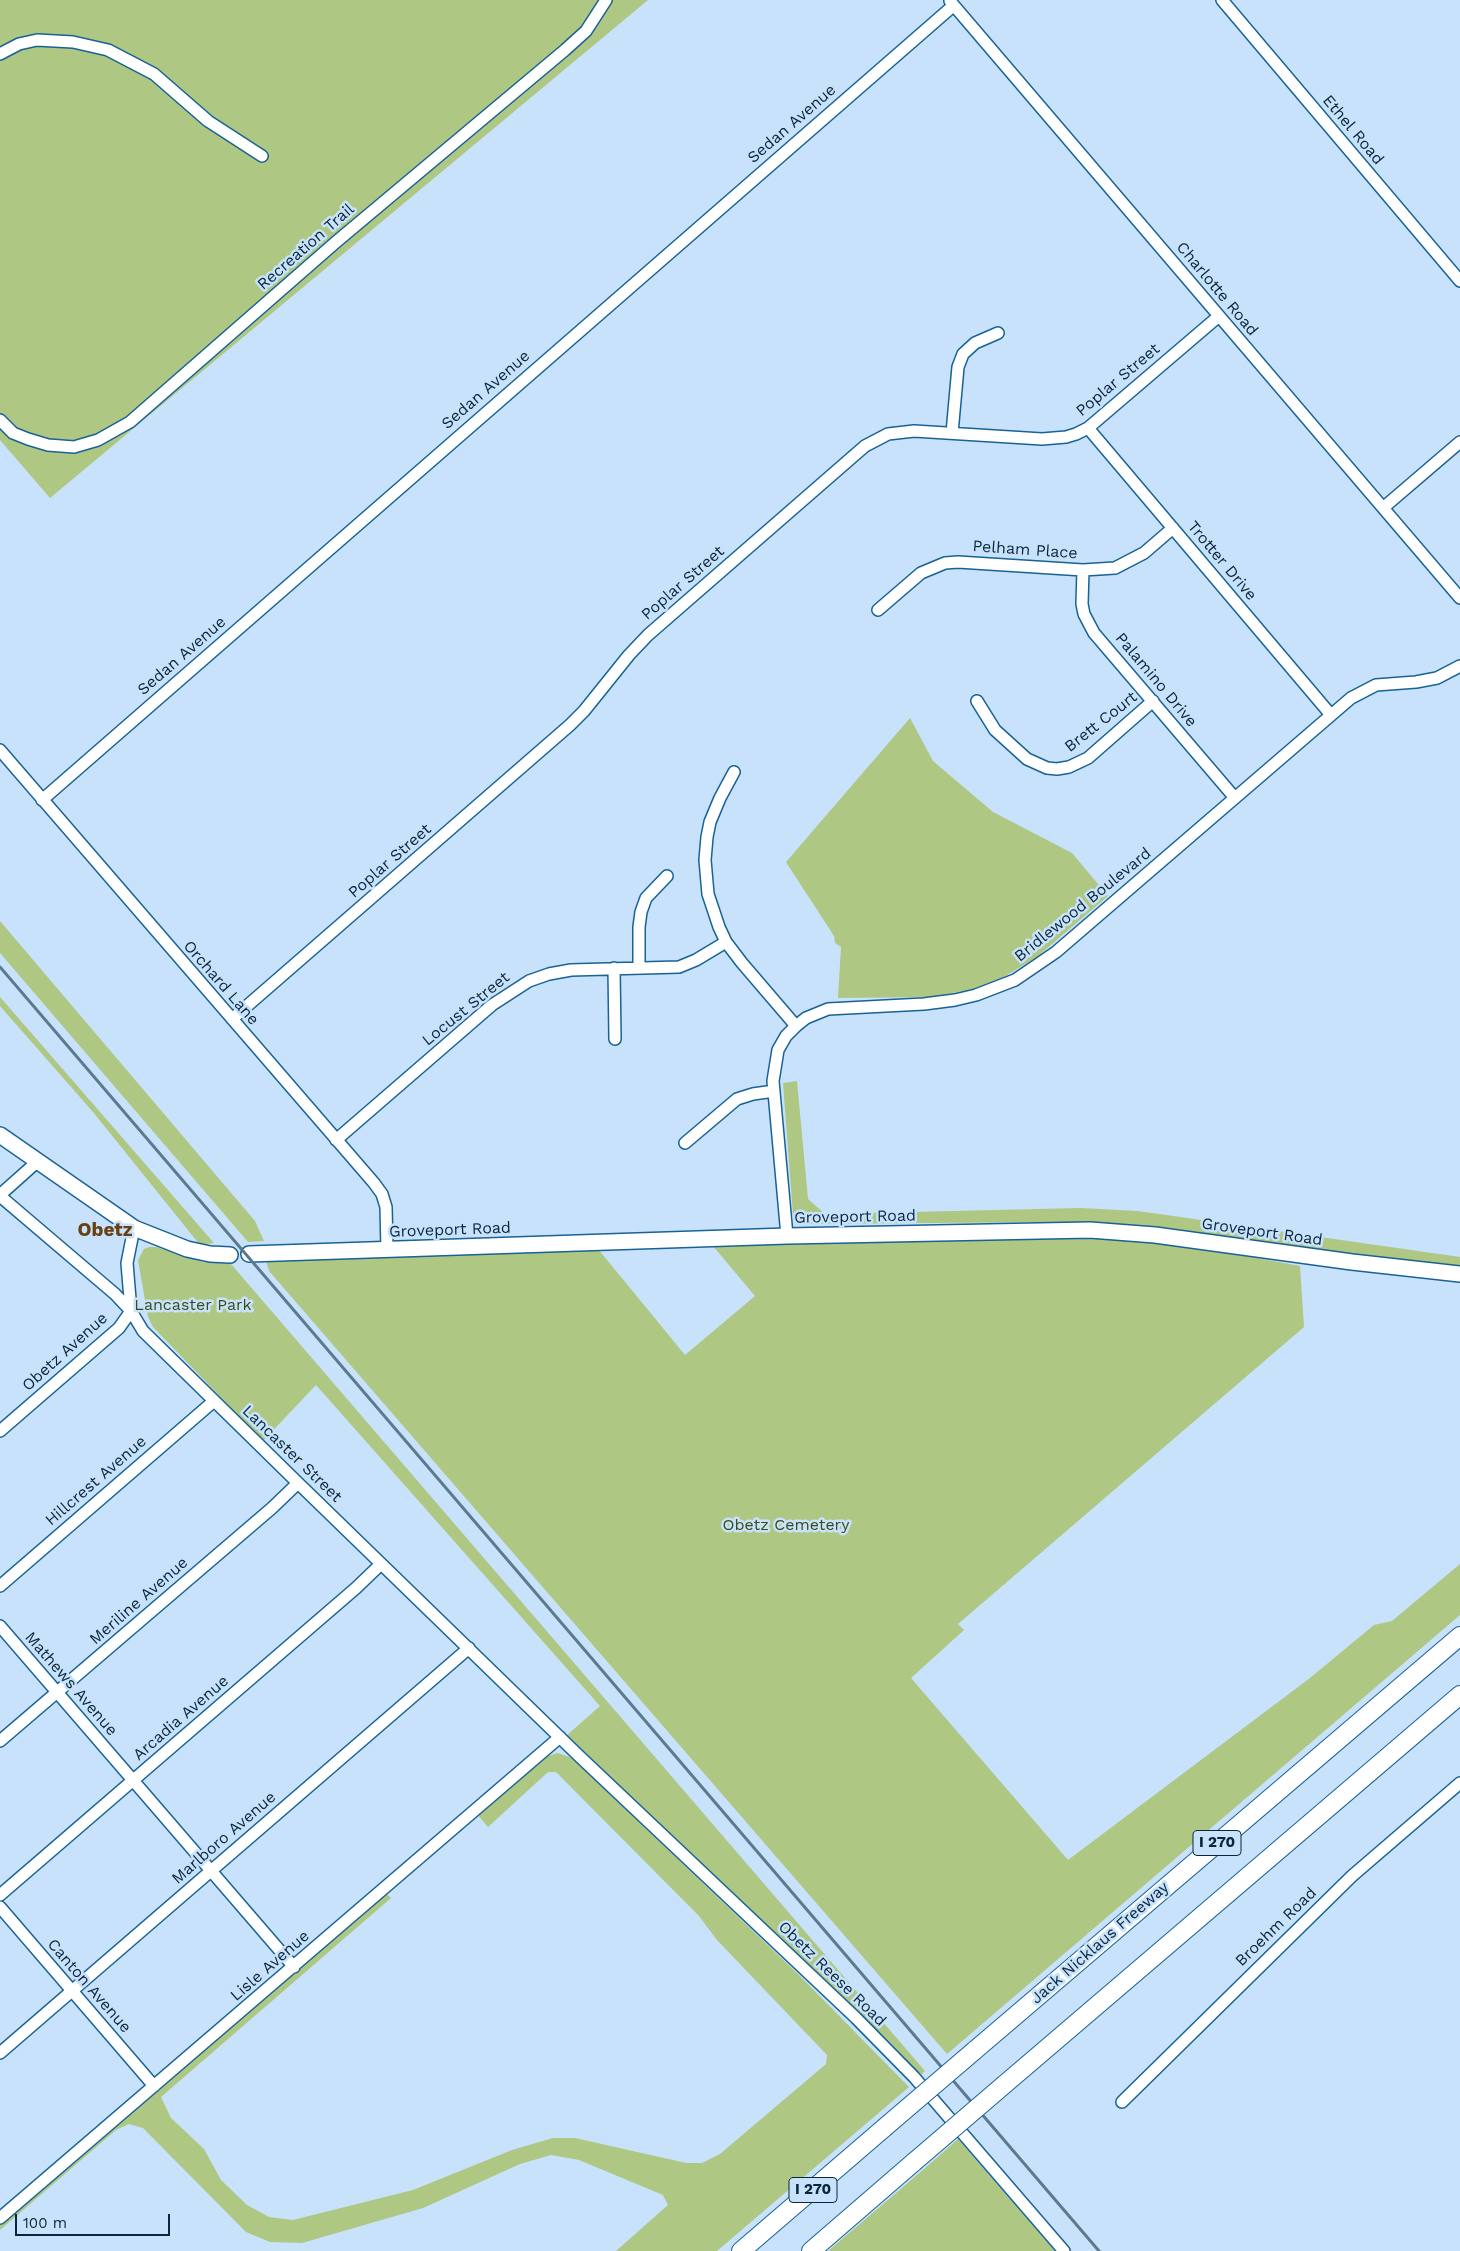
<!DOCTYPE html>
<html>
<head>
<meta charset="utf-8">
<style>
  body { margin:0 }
  #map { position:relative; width:1460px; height:2251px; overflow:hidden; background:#c7e2fa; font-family:"Work Sans",sans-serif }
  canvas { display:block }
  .scale { position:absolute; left:15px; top:2214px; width:155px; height:22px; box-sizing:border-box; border:2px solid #08263c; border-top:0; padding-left:6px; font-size:15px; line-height:18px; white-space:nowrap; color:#08263c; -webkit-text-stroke:4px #c7e2fa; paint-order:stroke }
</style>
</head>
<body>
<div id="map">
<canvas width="1460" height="2251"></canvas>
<div class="scale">100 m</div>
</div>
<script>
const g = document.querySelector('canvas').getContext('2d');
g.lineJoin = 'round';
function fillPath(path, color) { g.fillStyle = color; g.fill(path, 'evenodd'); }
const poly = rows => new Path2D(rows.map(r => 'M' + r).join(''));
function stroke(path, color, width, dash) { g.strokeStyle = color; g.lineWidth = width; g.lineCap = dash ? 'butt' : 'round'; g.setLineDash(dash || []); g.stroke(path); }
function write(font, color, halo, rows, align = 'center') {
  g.font = font + ' "Work Sans",sans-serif'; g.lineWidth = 5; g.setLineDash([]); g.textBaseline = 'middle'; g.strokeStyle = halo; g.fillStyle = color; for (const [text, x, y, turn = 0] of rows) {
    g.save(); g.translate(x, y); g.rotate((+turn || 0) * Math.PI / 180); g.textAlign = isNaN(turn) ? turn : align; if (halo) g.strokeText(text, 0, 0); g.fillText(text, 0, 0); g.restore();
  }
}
const green = poly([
  [0,0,648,0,50,498,0,440],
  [910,718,933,761,993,812,1072,853,1108,896,1038,956,1004,977,972,989,933,997,838,998,841,947,835,943,834,936,786,862],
  [0,921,255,1221,264,1241,248,1242,0,953],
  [0,997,214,1243,200,1245,93,1112,0,1006],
  [797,1081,808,1199,825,1214,1080,1208,1138,1211,1460,1257,1460,1266,1098,1224,1056,1222,804,1224,793,1215,783,1083],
  [1085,1236,1177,1243,1300,1266,1304,1327,958,1624,964,1630,911,1678,1068,1860,1310,1678,1374,1625,1392,1621,1460,1564,1460,1615,947,2054,269,1271,266,1260,598,1249,685,1355,755,1296,713,1246],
  [149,1247,157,1247,203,1262,231,1264,925,2071,921,2075,891,2043,566,1736,600,1706,316,1385,263,1441,153,1327,148,1317,138,1260,144,1249],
  [558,1753,572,1758,799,1975,909,2087,717,2251,616,2251,668,2205,663,2195,579,2160,551,2155,520,2164,423,2208,302,2243,270,2242,246,2232,143,2128,129,2124,116,2130,0,2230,0,2223,386,1893,391,1898,161,2097,171,2118,204,2149,221,2180,247,2205,269,2217,293,2220,413,2190,512,2150,553,2138,575,2138,686,2163,702,2163,720,2154,826,2064,827,2055,717,1940,699,1916,556,1772,548,1772,488,1827,477,1814,535,1765,548,1756],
  [958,2139,1055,2251,828,2251,924,2169]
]);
const minor = poly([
  [1222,0,1460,281],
  [950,1,1460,598],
  [0,54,19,44,37,40,73,42,108,50,154,74,208,121,262,156],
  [0,420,13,433,28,439,48,445,74,447,98,440,130,422,336,242,565,50,586,31,606,0],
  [1088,428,1331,715],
  [952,433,958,367,963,354,975,343,998,333],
  [1383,508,1460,442],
  [1083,570,1082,604,1084,614,1094,633,1235,798],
  [878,610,921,573,945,563,958,562,1083,570,1115,568,1144,553,1173,528],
  [977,701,995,730,1027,759,1047,768,1057,769,1069,767,1088,758,1153,701],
  [0,750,374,1183,382,1194,386,1207,387,1249],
  [734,772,720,798,710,822,707,837,705,860,708,894,719,927,726,942,742,963,796,1026],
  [42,800,953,6],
  [639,967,639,927,641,912,646,898,667,876],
  [614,968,615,1039],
  [232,1019,570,725,584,711,629,655,648,635,865,446,888,434,914,431,1042,439,1066,437,1076,434,1088,428,1219,316],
  [336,1140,492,1005,529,981,549,974,571,970,679,967,696,960,726,942],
  [685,1143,737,1099,753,1094,774,1091],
  [0,1195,38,1161],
  [0,1196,115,1294,131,1311,143,1331,298,1483,578,1755,856,2018,914,2077,1064,2251],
  [787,1236,773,1081,778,1050,786,1036,796,1026,806,1018,828,1009,924,1004,955,1000,976,995,1015,980,1056,952,1351,698,1376,685,1416,682,1437,678,1460,666],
  [0,1431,119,1328,131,1311,127,1263,134,1228],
  [0,1586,214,1401],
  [0,1626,294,1967],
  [0,1741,272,1508,298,1483],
  [0,1895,356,1588,381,1564],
  [0,1907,154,2086],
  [0,2053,469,1648],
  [1122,2102,1352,1876,1460,1783],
  [0,2218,560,1737]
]);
const major = poly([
  [0,1135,134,1228,187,1249,210,1254,230,1255],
  [249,1254,787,1236,1090,1230,1155,1235,1352,1262,1460,1274]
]);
const highway = poly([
  [974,2051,1460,1636],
  [1005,2084,1460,1695],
  [741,2251,884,2128],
  [811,2251,914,2162]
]);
const rail = poly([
  [0,967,1099,2251]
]);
const highwayBridge = poly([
  [884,2128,974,2051],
  [914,2162,1005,2084]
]);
const shields = [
  [1217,1843,48],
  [813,2190,48]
];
const shieldNames = [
  ["I 270",1217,1843],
  ["I 270",813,2190]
];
const streetNames = [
  ["Sedan Avenue",792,124,-41],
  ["Ethel Road",1353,130,50],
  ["Recreation Trail",306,247,-41],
  ["Charlotte Road",1217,289,50],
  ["Poplar Street",1118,380,-40],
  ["Sedan Avenue",486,390,-41],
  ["Pelham Place",1025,550,4],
  ["Trotter Drive",1222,561,50],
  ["Poplar Street",683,583,-41],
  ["Sedan Avenue",182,656,-41],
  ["Palamino Drive",1156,680,50],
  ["Brett Court",1101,722,-38],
  ["Poplar Street",390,861,-41],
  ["Bridlewood Boulevard",1083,905,-39],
  ["Orchard Lane",221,983,49],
  ["Locust Street",466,1009,-39],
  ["Groveport Road",855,1217,-1],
  ["Groveport Road",450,1230,-2],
  ["Groveport Road",1262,1232,8],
  ["Obetz Avenue",65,1352,-42],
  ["Lancaster Street",292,1454,44],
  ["Hillcrest Avenue",96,1481,-41],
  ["Meriline Avenue",139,1601,-41],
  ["Mathews Avenue",71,1684,49],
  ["Arcadia Avenue",181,1718,-41],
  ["Marlboro Avenue",224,1838,-41],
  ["Broehm Road",1276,1927,-44],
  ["Jack Nicklaus Freeway",1100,1943,-41],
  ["Lisle Avenue",270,1966,-41],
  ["Obetz Reese Road",832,1974,44],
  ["Canton Avenue",89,1986,49]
];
const parkNames = [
  ["Lancaster Park",193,1305],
  ["Obetz Cemetery",786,1525]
];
const quarterNames = [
  ["Obetz",105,1230]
];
fillPath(green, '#aec782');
stroke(minor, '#186296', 14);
stroke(major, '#186296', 18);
stroke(highway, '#186296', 20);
stroke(minor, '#fff', 11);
stroke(major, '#fff', 15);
stroke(highway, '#fff', 18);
stroke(rail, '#5d7990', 3);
stroke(highwayBridge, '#186296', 20, []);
stroke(highwayBridge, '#fff', 18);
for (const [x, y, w] of shields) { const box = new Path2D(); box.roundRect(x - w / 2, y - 12.5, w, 25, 4); g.fillStyle = '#c7e2fa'; g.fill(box); stroke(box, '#08263c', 1); }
write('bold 15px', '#08263c', null, shieldNames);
write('16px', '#08263c', '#c7e2fa', streetNames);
write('16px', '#3b4b19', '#c7e2fa', parkNames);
write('bold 19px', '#673f12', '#c7e2fa', quarterNames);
</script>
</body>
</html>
